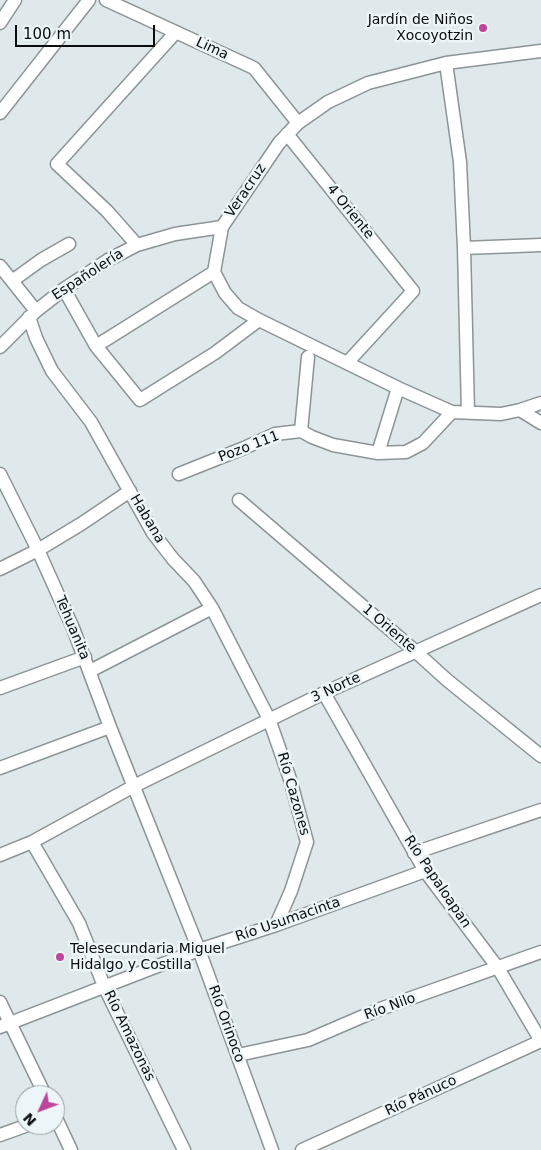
<!DOCTYPE html>
<html>
<head>
<meta charset="utf-8">
<style>
  body { margin:0 }
  #map { position:relative; width:541px; height:1150px; overflow:hidden; background:#dfe8ea; font-family:"DejaVu Sans",sans-serif }
  canvas { display:block }
  .north { position:absolute; left:15px; top:1085px; width:50px; height:50px; box-sizing:border-box; background:#ecf5f7; border:1px solid #92989a; border-radius:50%; rotate:227deg; font-size:14px; font-weight:700; line-height:20px; text-align:center; color:#0a0d0e }
  .north::after { content:''; display:block; margin:auto; width:18px; height:22px; background:#bd459b; clip-path:polygon(50% 0,100% 100%,50% 72%,0 100%) }
  .scale { position:absolute; left:15px; top:25px; width:140px; height:22px; box-sizing:border-box; border:2px solid #0a0d0e; border-top:0; padding-left:6px; font-size:15px; line-height:18px; white-space:nowrap; color:#0a0d0e; -webkit-text-stroke:4px #ecf5f7; paint-order:stroke }
</style>
</head>
<body>
<div id="map">
<canvas width="541" height="1150"></canvas>
<div class="north">N</div>
<div class="scale">100 m</div>
</div>
<script>
const g = document.querySelector('canvas').getContext('2d');
g.lineJoin = 'round';
const poly = rows => new Path2D(rows.map(r => 'M' + r).join(''));
function stroke(path, color, width, dash) { g.strokeStyle = color; g.lineWidth = width; g.lineCap = dash ? 'butt' : 'round'; g.setLineDash(dash || []); g.stroke(path); }
function write(font, color, halo, rows, align = 'center') {
  g.font = font + ' "DejaVu Sans",sans-serif'; g.lineWidth = 5; g.setLineDash([]); g.textBaseline = 'middle'; g.strokeStyle = halo; g.fillStyle = color; for (const [text, x, y, turn = 0] of rows) {
    g.save(); g.translate(x, y); g.rotate((+turn || 0) * Math.PI / 180); g.textAlign = isNaN(turn) ? turn : align; if (halo) g.strokeText(text, 0, 0); g.fillText(text, 0, 0); g.restore();
  }
}
const minor = poly([
  [106,0,254,68,298,123],
  [0,23,15,0],
  [541,51,446,63,368,83,328,102,298,123,279,143,222,227,214,272,225,293,238,308,259,320,398,388,452,412,501,414,520,410,541,423],
  [446,63,460,162,464,248,468,412],
  [0,113,89,0],
  [287,134,413,291,347,363],
  [137,245,107,211,57,164,176,32],
  [464,248,541,245],
  [0,266,36,311],
  [12,281,41,260,69,244],
  [64,289,96,346,140,400,215,353,259,320],
  [29,317,36,338,52,371,91,422,153,533,173,559,194,581,212,608,269,719,290,779,307,842,291,891,276,925],
  [96,346,214,272],
  [0,347,36,311,64,289,108,260,137,245,175,234,222,227],
  [520,410,541,403],
  [301,431,308,357],
  [378,453,398,388],
  [0,474,38,550,73,628,110,727,199,950,272,1150],
  [179,474,244,448,275,434,301,431,312,437,333,445,378,453,406,452,423,443,452,412],
  [239,500,415,651,447,680,541,756],
  [0,569,38,550,81,524,130,491],
  [90,671,212,608],
  [0,688,85,657],
  [324,693,425,871,498,968,541,1041],
  [0,768,110,727],
  [32,842,79,923,104,986,184,1150],
  [414,853,541,810],
  [0,855,32,842,134,786,324,693,541,595],
  [0,1002,45,1095],
  [0,1027,199,950,276,925,425,871],
  [238,1055,308,1040,380,1009,541,952],
  [55,1116,71,1150],
  [0,1135,28,1125],
  [302,1150,541,1041]
]);
const markers = [
  [483,28,5,"#bd459b"],
  [60,957,5,"#bd459b"]
];
const poiNames = [
  ["Jardín de Niños",473,20],
  ["Xocoyotzin",473,36],
  ["Telesecundaria Miguel",70,949,"left"],
  ["Hidalgo y Costilla",70,965,"left"]
];
const streetNames = [
  ["Lima",212,49,25],
  ["Veracruz",246,191,-56],
  ["4 Oriente",350,212,51],
  ["Españolería",88,275,-33],
  ["Pozo 111",249,447,-21],
  ["Habana",147,519,59],
  ["Tehuanita",72,628,67],
  ["1 Oriente",389,629,41],
  ["3 Norte",336,688,-25],
  ["Río Cazones",293,794,74],
  ["Río Papaloapan",437,882,56],
  ["Río Usumacinta",288,920,-19],
  ["Río Nilo",390,1007,-20],
  ["Río Orinoco",226,1024,70],
  ["Río Amazonas",129,1036,64],
  ["Río Pánuco",421,1096,-25]
];
stroke(minor, '#8c9496', 15);
stroke(minor, '#fff', 12);
for (const [x, y, r, color] of markers) { const dot = new Path2D(); dot.arc(x, y, r, 0, 2 * Math.PI); g.fillStyle = color; g.fill(dot); stroke(dot, '#ecf5f7', 2); }
write('14px', '#0a0d0e', '#ecf5f7', poiNames, 'right');
write('14px', '#0a0d0e', '#ecf5f7', streetNames);
</script>
</body>
</html>
